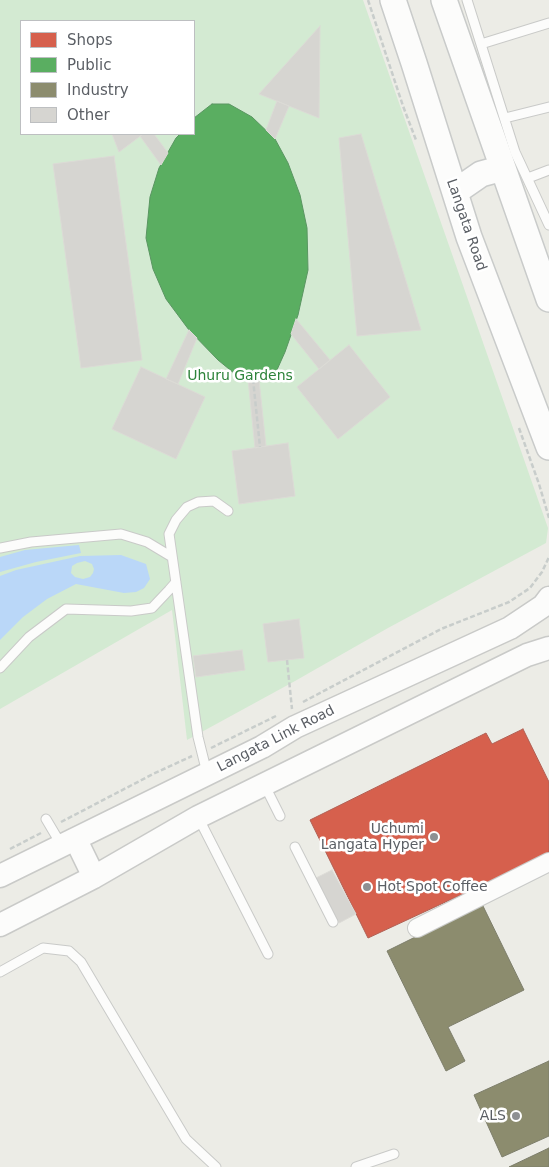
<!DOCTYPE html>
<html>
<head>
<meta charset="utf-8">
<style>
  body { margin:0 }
  #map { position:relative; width:549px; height:1167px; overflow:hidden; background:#ecece6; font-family:"DejaVu Sans",sans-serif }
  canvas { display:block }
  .legend { position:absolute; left:20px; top:20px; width:175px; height:115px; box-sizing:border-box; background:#fff; border:1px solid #bdbfc1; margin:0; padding:6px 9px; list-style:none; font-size:15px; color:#5b5f65 }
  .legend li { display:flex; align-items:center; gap:10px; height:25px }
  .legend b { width:25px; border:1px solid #bdbfc1 }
</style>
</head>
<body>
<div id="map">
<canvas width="549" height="1167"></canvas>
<ul class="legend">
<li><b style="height:14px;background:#d6604d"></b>Shops</li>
<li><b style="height:14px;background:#5aae61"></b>Public</li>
<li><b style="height:14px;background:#8c8c6e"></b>Industry</li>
<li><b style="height:14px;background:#d6d5d1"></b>Other</li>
</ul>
</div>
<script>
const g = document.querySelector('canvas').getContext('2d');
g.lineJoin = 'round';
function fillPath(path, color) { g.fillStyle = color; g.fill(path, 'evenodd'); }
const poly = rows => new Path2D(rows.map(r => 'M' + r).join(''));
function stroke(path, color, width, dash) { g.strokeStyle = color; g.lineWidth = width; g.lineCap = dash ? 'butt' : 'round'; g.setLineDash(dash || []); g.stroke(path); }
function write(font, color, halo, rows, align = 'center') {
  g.font = font + ' "DejaVu Sans",sans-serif'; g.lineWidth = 5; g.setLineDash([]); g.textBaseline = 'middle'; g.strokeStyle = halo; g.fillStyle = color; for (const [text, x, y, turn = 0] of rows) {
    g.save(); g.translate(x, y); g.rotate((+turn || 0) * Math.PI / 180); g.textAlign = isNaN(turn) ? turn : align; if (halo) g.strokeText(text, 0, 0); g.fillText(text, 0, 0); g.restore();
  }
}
const green = poly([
  [0,0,363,0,548,528,546,543,388,628,295,681,187,740,172,610,0,709],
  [21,21,194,21,194,134,21,134]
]);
const water = poly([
  [79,545,81,553,36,562,0,572,0,557,25,550],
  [121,555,146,564,150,579,144,588,136,592,124,593,76,584,47,599,23,617,0,640,0,576,16,570,80,556],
  [85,561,92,564,94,569,93,573,90,577,83,579,75,577,71,573,72,566,77,563]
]);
const shops = poly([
  [523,729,549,782,549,854,368,938,310,820,486,733,492,744,523,729]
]);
const public = poly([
  [212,104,229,104,252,117,275,139,288,163,300,195,307,228,308,270,298,315,285,352,276,372,259,380,240,378,218,360,189,330,166,299,153,269,146,238,150,197,159,168,176,138,180,134,194,134,194,118,212,104]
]);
const industry = poly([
  [482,904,524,990,448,1027,465,1061,446,1071,387,951,482,904],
  [549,1061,549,1136,502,1157,474,1095,549,1061],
  [549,1148,549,1167,509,1167,549,1148]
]);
const building = poly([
  [320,26,319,118,259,94,320,26],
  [277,101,289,106,275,139,266,130,277,101],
  [112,134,143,134,119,152,112,134],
  [143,134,154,134,168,153,161,165,140,136,143,134],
  [361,134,421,330,357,336,339,138,361,134],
  [114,156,142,360,81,368,53,164,114,156],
  [296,319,330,360,319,369,291,334,296,319],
  [189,330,197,338,178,384,166,379,189,330],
  [349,345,390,397,338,439,297,387,349,345],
  [141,367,205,397,176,459,112,429,141,367],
  [248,379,259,380,266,446,255,448,248,379],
  [288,443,295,496,239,504,232,451,288,443],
  [299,619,304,658,268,662,263,624,299,619],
  [242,650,245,670,196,677,193,656,242,650],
  [332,870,356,914,339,923,316,878,332,870]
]);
const path = poly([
  [368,0,403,106,416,140],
  [253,379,260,447],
  [519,428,539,484,549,518],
  [287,660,292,709],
  [303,702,441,629,509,602,530,588,542,572,549,557],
  [211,748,276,716],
  [61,822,153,774,192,756],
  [10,849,41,833]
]);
const service = poly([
  [467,0,515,152,549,225],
  [481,44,549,23],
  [505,118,549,107],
  [528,178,549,170],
  [0,548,31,542,121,534,147,542,172,557],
  [0,668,29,637,66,609,131,611,152,608,169,590,176,582],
  [207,773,198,737,169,534,176,520,187,507,198,502,214,501,228,511],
  [264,784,280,816],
  [198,817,268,954],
  [46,819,62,846],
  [295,847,333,922],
  [0,972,43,948,69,951,81,962,186,1139,216,1167],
  [356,1167,394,1154]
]);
const minor = poly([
  [417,928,549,862]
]);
const tertiary = poly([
  [76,840,94,877],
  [0,876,262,747,295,727,510,628,543,606,549,598],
  [0,925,94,877,198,817,527,655,549,648]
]);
const secondary = poly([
  [393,0,414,63,469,237,549,447],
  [444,0,549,299],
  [455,192,481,174,503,168]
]);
const markers = [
  [434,837,5,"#8e9092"],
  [367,887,5,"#8e9092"],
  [516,1116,5,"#8e9092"]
];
const streetNames = [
  ["Langata Road",466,225,71],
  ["Langata Link Road",276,739,-27]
];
const parkNames = [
  ["Uhuru Gardens",240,376]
];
const poiNames = [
  ["Uchumi",424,829],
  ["Langata Hyper",424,845],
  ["Hot Spot Coffee",377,887,"left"],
  ["ALS",506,1116]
];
fillPath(green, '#d3ead2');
fillPath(water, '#bad7f8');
fillPath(shops, '#d6604d');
stroke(shops, '#b16054', 1);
fillPath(public, '#5aae61');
stroke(public, '#5a9662', 1);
fillPath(industry, '#8c8c6e');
stroke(industry, '#7d7e6b', 1);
fillPath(building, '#d6d5d1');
stroke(building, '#dcdbd6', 1);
stroke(service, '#c9cac8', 11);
stroke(minor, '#c9cac8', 20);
stroke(tertiary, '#c9cac8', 25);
stroke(secondary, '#c9cbca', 28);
stroke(path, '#c8cdcb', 2.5, [5, 2.5]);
stroke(service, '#fcfcfb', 9);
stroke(minor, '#fcfcfb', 18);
stroke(tertiary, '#fcfcfb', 22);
stroke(secondary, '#fcfcfb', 25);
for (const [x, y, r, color] of markers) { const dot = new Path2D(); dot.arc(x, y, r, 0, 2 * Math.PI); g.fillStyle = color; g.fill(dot); stroke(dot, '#fff', 2); }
write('14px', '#5b5f65', '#fff', streetNames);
write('14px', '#2d833a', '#fff', parkNames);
write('14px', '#5b5f65', '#fff', poiNames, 'right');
</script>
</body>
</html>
